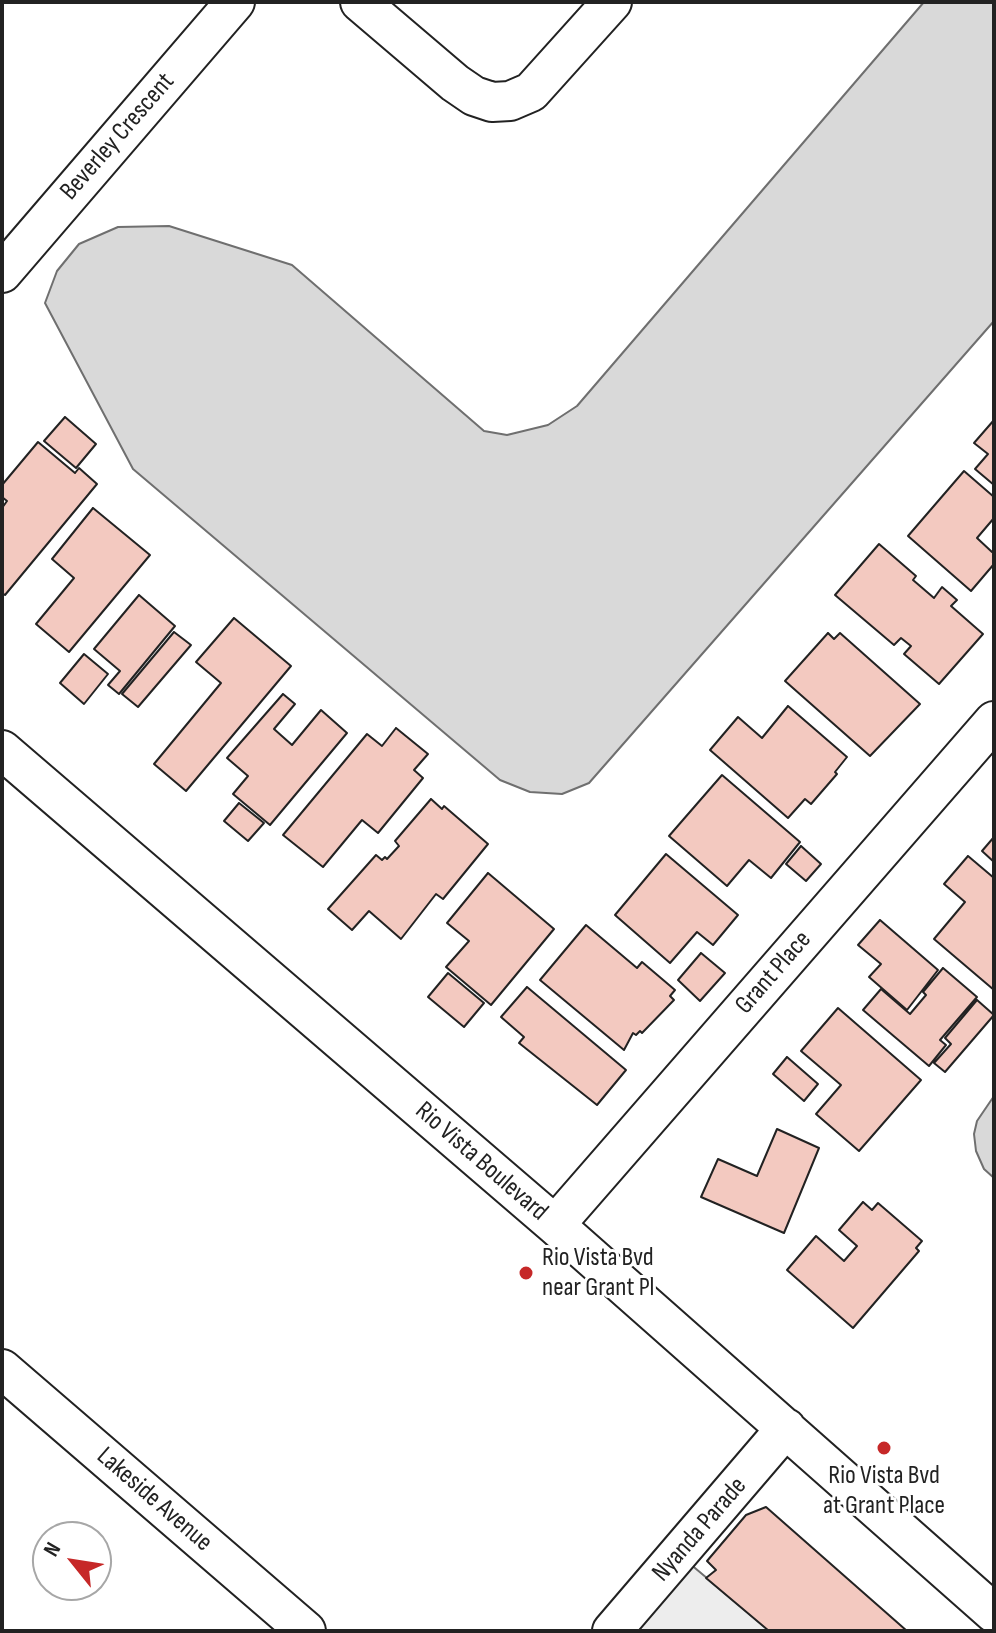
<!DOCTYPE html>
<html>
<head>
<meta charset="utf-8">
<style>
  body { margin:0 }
  #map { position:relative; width:996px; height:1633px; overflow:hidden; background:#fff; font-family:"Sofia Sans Condensed",sans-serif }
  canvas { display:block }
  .frame { position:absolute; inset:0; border:4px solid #222; pointer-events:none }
  .north { position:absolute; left:32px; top:1521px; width:80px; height:80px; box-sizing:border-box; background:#fff; border:2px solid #a7a7a7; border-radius:50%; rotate:300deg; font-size:22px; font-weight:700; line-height:32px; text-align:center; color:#222 }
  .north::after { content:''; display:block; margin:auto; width:28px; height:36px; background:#c62828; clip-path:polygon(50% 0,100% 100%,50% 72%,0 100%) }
</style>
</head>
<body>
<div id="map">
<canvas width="996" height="1633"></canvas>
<div class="frame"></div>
<div class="north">N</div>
</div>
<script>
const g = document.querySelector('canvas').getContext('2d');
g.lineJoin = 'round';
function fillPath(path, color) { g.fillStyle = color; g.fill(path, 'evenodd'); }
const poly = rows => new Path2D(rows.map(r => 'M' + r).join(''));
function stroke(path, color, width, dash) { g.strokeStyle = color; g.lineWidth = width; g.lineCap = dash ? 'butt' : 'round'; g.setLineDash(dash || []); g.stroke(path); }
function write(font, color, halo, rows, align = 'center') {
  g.font = font + ' "Sofia Sans Condensed",sans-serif'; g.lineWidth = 6; g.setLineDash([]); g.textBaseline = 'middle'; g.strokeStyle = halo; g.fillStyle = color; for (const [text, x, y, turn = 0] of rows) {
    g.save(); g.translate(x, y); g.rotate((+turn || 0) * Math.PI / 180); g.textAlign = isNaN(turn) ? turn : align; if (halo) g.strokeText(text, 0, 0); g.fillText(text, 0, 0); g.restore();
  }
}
const parking = poly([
  [689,1563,770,1631,632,1631,689,1563]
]);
const water = poly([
  [924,2,994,2,994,321,589,783,562,794,530,792,500,780,133,469,45,303,57,271,79,244,118,227,169,226,292,265,484,431,507,435,548,425,577,406,924,2],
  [994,1096,994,1178,984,1169,976,1151,974,1134,977,1121,994,1096]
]);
const building = poly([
  [65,417,96,444,76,468,44,441,65,417],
  [994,420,994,485,975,469,988,454,974,443,994,420],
  [38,442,75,473,79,468,97,484,5,595,2,593,2,508,7,501,2,497,2,485,38,442],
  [964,471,994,497,994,518,977,538,992,552,994,550,994,564,971,591,908,536,964,471],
  [93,508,150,555,69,652,36,624,74,578,52,559,93,508],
  [879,544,916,576,913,580,934,598,942,587,957,600,951,606,983,634,939,684,904,654,911,646,901,638,894,645,835,595,879,544],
  [139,595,175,626,119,694,108,685,120,671,94,649,139,595],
  [234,618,291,666,186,791,154,764,221,683,196,662,234,618],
  [174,632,191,645,138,707,122,694,174,632],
  [828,633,834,639,840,633,920,704,870,756,785,681,828,633],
  [84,654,108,674,84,704,60,683,84,654],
  [283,694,295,704,274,729,292,745,321,710,347,733,270,825,233,794,248,776,227,758,283,694],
  [788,706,847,757,835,772,837,774,811,804,805,799,788,818,710,750,738,717,762,738,788,706],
  [396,728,428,754,414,770,423,778,378,833,362,820,323,867,283,835,367,734,382,746,396,728],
  [722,775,800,842,771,878,749,860,727,886,669,836,722,775],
  [431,799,442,809,444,806,488,844,443,899,436,894,401,939,369,911,352,930,328,909,376,855,382,860,385,857,387,859,399,846,395,841,431,799],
  [239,803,264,823,248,841,224,821,239,803],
  [994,837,994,862,982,851,994,837],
  [801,846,821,864,806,881,786,864,801,846],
  [666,854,738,915,713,945,697,932,670,963,615,915,666,854],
  [968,856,994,878,994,990,934,939,965,902,944,884,968,856],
  [488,873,554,929,491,1005,446,967,469,941,447,923,488,873],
  [880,920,938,970,907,1010,869,977,881,964,858,945,880,920],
  [586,925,637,968,642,962,675,990,670,996,674,1000,642,1033,640,1031,636,1035,633,1033,624,1050,540,980,586,925],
  [701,953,725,973,700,1001,678,980,701,953],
  [943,968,977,997,940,1040,946,1045,929,1066,863,1010,881,989,910,1014,926,995,923,992,943,968],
  [448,973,484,1003,464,1027,428,997,448,973],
  [527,987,626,1070,597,1105,519,1043,524,1037,501,1017,527,987],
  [977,1000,994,1015,945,1072,934,1063,951,1044,945,1038,977,1000],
  [838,1008,921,1080,859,1151,816,1114,841,1085,801,1051,838,1008],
  [787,1057,818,1084,804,1101,773,1074,787,1057],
  [777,1129,819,1148,784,1233,701,1197,718,1159,757,1176,777,1129],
  [863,1202,872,1210,878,1203,922,1241,916,1248,919,1251,853,1328,787,1270,816,1236,844,1261,857,1246,839,1230,863,1202],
  [766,1507,907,1631,769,1631,706,1578,716,1570,707,1561,746,1515,766,1507]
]);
const minor = poly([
  [360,2,455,83,474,96,492,102,510,101,531,92,612,2],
  [2,273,235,2],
  [2,750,555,1225,994,1613],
  [555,1225,994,721],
  [2,1369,306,1631],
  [612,1631,786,1428]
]);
const markers = [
  [526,1273,8,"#c62828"],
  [884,1448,8,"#c62828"]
];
const streetNames = [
  ["Beverley Crescent",118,137,-49],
  ["Grant Place",774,973,-49],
  ["Rio Vista Boulevard",481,1162,41],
  ["Lakeside Avenue",154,1500,41],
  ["Nyanda Parade",700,1530,-49]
];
const poiNames = [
  ["Rio Vista Bvd",542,1258],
  ["near Grant Pl",542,1288],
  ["Rio Vista Bvd",884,1476,"center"],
  ["at Grant Place",884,1506,"center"]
];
fillPath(parking, '#ededed');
stroke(parking, '#6f6f6f', 2);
fillPath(water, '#d9d9d9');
stroke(water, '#6f6f6f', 2);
fillPath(building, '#f3c9c0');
stroke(building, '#222', 2);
stroke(minor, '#222', 42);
stroke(minor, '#fff', 38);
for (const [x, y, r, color] of markers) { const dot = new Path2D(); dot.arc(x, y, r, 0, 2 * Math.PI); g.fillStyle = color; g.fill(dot); stroke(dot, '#fff', 3); }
write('26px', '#222', '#fff', streetNames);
write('26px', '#222', '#fff', poiNames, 'left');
</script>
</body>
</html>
